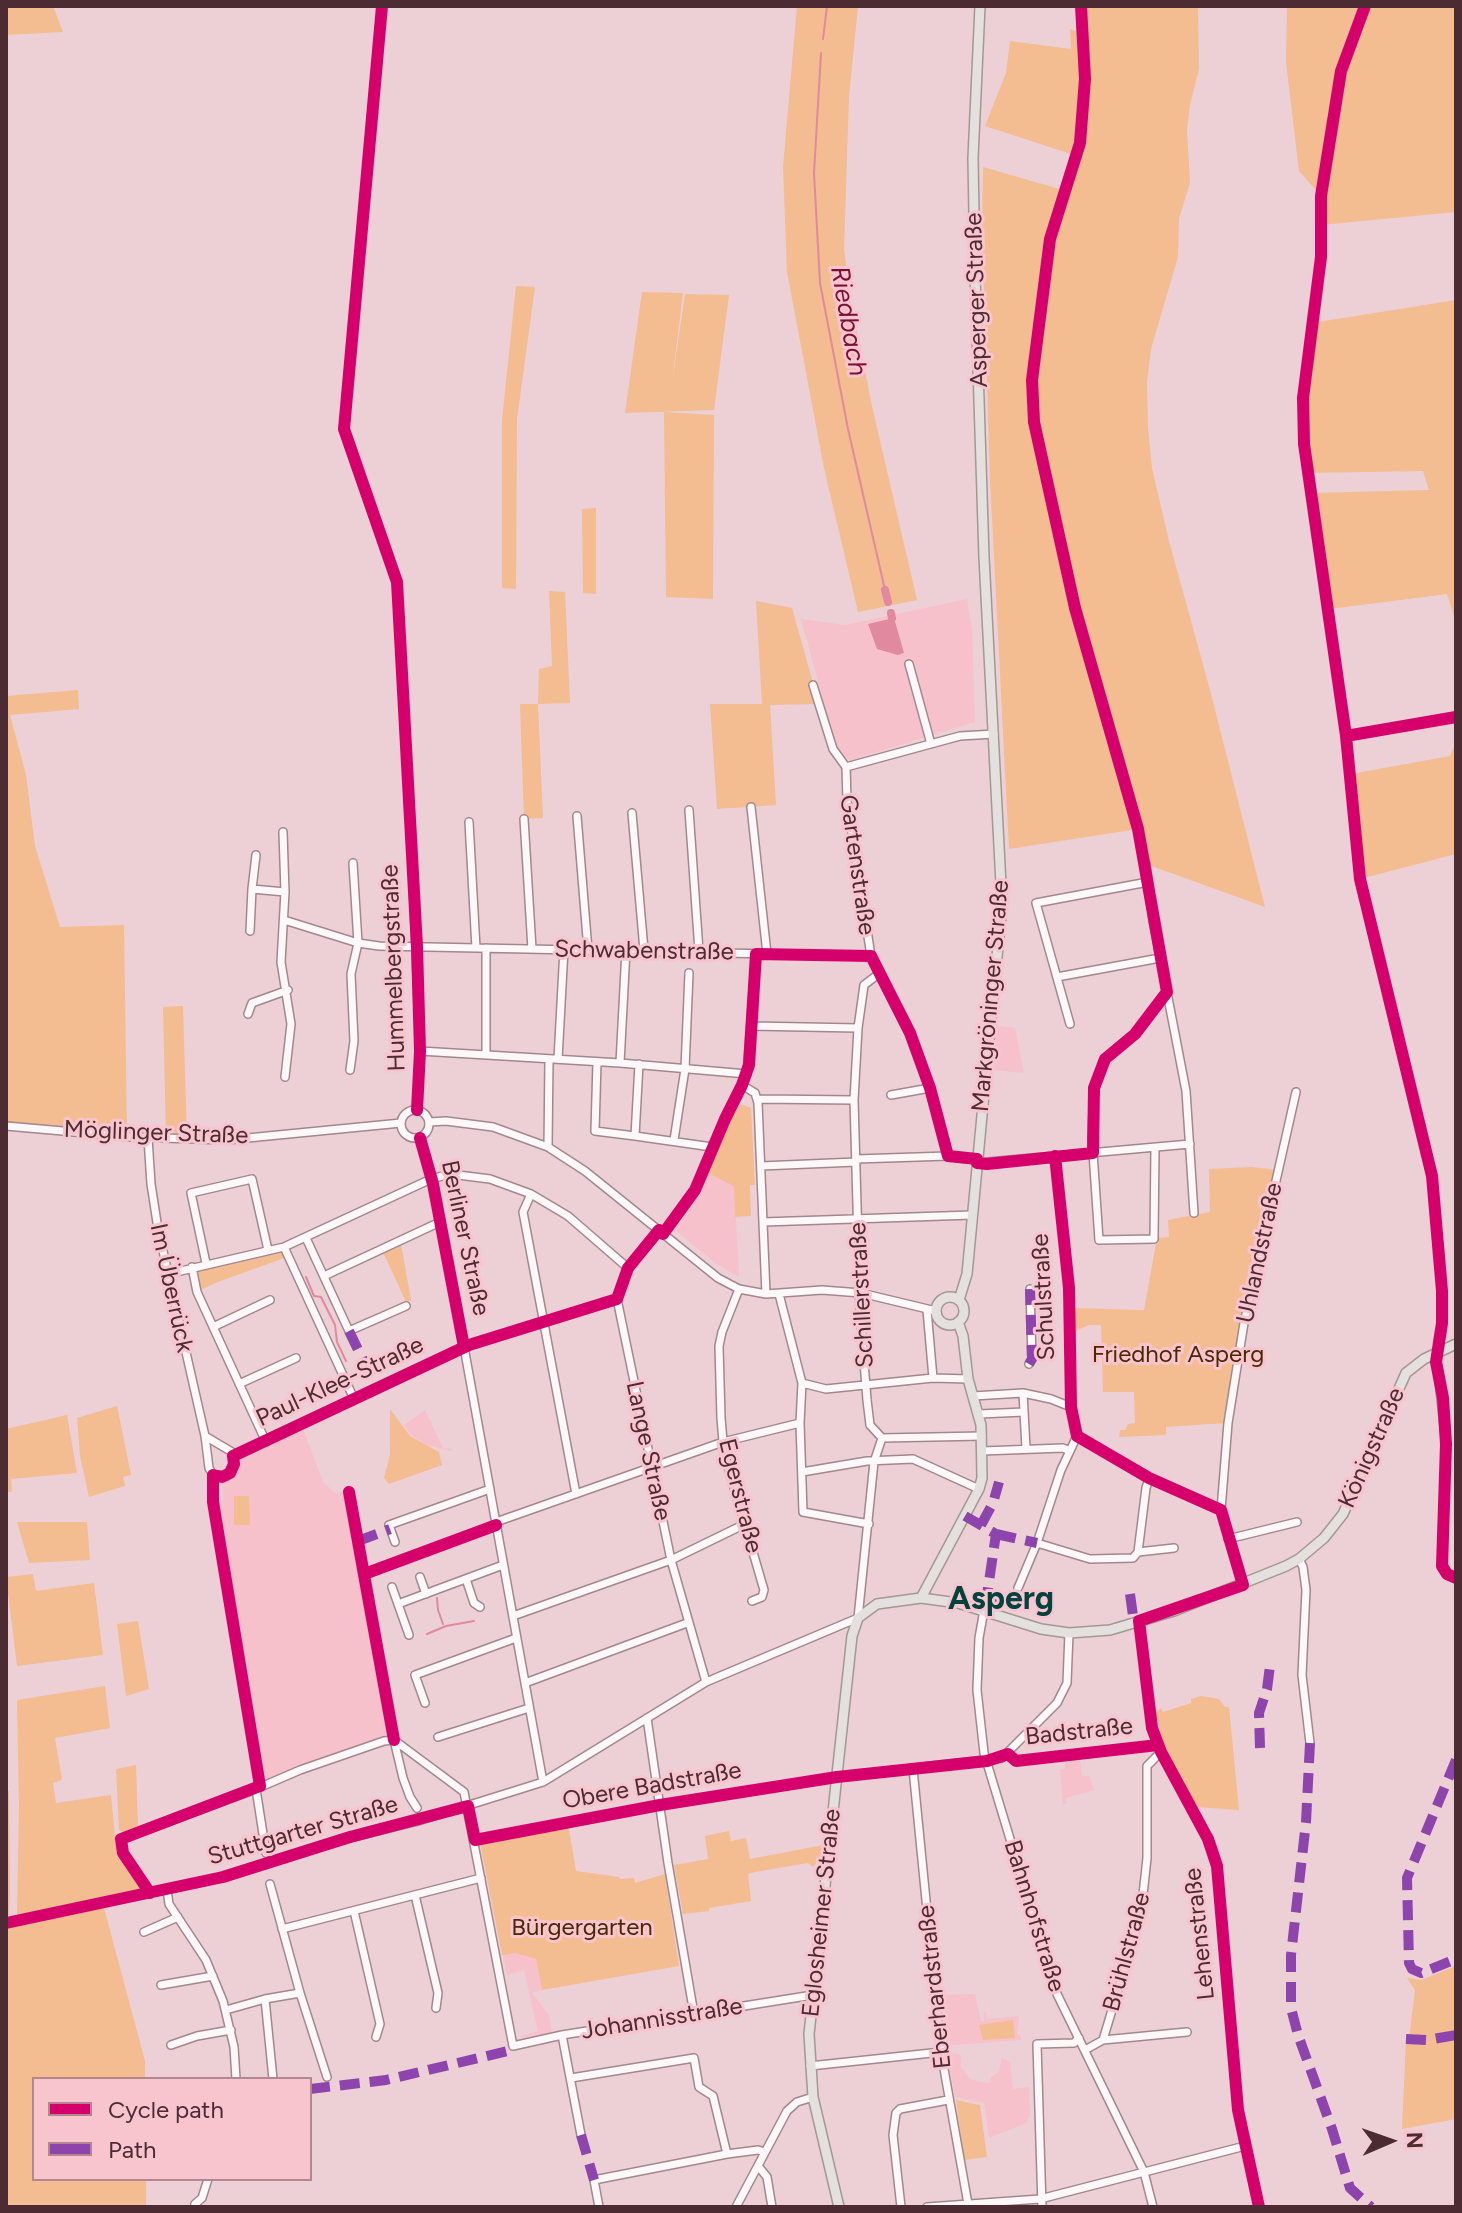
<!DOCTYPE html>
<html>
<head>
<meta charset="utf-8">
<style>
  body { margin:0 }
  #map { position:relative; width:1462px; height:2213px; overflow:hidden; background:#ecd0d5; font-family:Figtree,sans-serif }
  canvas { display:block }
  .frame { position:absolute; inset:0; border:8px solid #4c2b32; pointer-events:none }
  .legend { position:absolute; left:32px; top:2077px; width:280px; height:104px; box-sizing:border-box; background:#f8c4ce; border:2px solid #b38790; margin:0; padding:10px 14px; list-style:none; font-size:24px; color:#4c2b32 }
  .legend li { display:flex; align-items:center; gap:16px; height:40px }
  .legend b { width:40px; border:2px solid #b38790 }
  .north { position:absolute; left:1350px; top:2101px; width:80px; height:80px; -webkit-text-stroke:6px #f8c4ce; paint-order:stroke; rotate:88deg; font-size:22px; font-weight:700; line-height:32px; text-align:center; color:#4c2b32 }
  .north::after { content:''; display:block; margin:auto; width:28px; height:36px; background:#4c2b32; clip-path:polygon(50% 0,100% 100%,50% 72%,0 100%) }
</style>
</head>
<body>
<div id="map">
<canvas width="1462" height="2213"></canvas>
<div class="frame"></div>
<ul class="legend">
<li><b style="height:10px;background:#d6006c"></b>Cycle path</li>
<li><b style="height:10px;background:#8e44ad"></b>Path</li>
</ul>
<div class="north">N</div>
</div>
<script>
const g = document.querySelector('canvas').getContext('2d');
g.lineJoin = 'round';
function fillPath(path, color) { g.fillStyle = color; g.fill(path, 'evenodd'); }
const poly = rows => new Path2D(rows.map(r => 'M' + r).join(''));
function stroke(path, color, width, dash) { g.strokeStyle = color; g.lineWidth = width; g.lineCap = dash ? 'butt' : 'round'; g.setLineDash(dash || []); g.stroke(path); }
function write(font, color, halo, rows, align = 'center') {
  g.font = font + ' Figtree,sans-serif'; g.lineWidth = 6; g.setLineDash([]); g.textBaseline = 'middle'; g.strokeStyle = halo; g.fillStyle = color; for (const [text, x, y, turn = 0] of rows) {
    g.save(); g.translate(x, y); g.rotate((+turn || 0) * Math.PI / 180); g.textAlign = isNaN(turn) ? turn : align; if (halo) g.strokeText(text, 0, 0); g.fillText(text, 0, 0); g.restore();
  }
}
const built = poly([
  [967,599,972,630,975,722,851,760,842,756,834,740,801,619,845,625],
  [998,1026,1015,1028,1024,1073,993,1070],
  [708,1173,734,1185,739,1277,715,1263,675,1230,699,1194],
  [425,1410,443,1448,452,1449,451,1451,427,1445,411,1435,404,1425],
  [302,1426,323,1482,335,1493,349,1492,394,1740,384,1741,261,1780,215,1502,223,1500,222,1477,233,1469,237,1457],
  [1080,1760,1082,1776,1089,1776,1094,1790,1066,1798,1067,1803,1063,1804,1060,1769,1065,1769,1065,1762],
  [515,1953,536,1959,542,1990,532,1993,549,2015,552,2033,526,2039,520,2037,538,2031,524,1970,507,1975,503,1954],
  [975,1994,981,2021,984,2021,984,2012,986,2012,987,2019,1019,2016,1017,2034,1020,2035,1021,2040,954,2045,949,2044,942,1995],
  [953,2053,961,2055,961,2067,970,2079,985,2083,991,2082,990,2078,999,2072,1002,2058,1010,2062,1013,2089,1029,2087,1030,2116,1026,2123,989,2138,984,2103,955,2097,949,2063]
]);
const green = poly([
  [6,6,53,6,63,32,6,35],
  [797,6,858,6,849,96,844,248,849,291,872,406,917,600,858,612,824,468,787,272,783,167],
  [1085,6,1198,6,1199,69,1190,105,1187,130,1190,183,1179,218,1178,257,1151,349,1147,382,1148,428,1152,468,1169,541,1210,690,1265,907,1146,864,1138,829,1009,849,990,479,982,226,983,167,1063,190,1074,155,985,126,1006,73,1010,41,1071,49,1070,29,1076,31,1081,82,1089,84],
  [1287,6,1456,6,1456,212,1321,225,1321,196,1299,171,1286,62],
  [516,286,535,287,517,419,516,589,502,588,502,420],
  [642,292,683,293,672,383,685,294,729,295,714,410,625,413],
  [1456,300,1456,623,1447,594,1330,609,1311,493,1429,490,1423,471,1308,473,1303,396,1312,323],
  [664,412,714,415,713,599,666,597],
  [596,508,596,594,583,593,582,509],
  [549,591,565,592,570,703,538,704,543,818,524,819,520,704,538,704,539,669,552,666],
  [756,601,792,608,819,704,770,705,776,805,717,809,710,704,762,704],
  [78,690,79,709,10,715,26,775,35,846,60,927,124,925,127,1136,6,1127,6,696],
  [1456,742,1456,854,1360,879,1351,774,1450,756],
  [183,1006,187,1140,166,1139,163,1007],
  [741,1104,751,1108,755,1185,750,1185,751,1216,735,1217,734,1186,708,1173,728,1123],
  [1252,1167,1276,1170,1242,1316,1227,1423,1166,1427,1166,1435,1119,1437,1120,1430,1125,1430,1128,1424,1135,1423,1134,1392,1103,1392,1101,1325,1089,1325,1073,1332,1072,1308,1144,1310,1157,1238,1169,1237,1168,1220,1210,1212,1209,1169],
  [401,1244,411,1300,406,1302,383,1252],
  [284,1247,287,1257,215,1283,197,1292,192,1267],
  [117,1406,131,1475,123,1477,125,1486,89,1497,80,1456,77,1418],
  [390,1409,410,1436,439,1452,442,1465,389,1484,384,1478,390,1455],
  [67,1415,77,1473,11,1479,12,1492,6,1492,6,1429],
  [234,1496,249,1496,250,1525,234,1525],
  [17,1522,87,1522,90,1560,29,1563],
  [33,1574,36,1591,94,1583,103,1655,17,1666,6,1577],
  [138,1621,149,1689,126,1696,117,1624],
  [105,1686,110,1728,55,1738,62,1780,53,1783,56,1803,111,1795,116,1847,144,1886,142,1889,17,1915,19,1807,17,1700],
  [1201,1696,1219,1699,1225,1707,1229,1707,1239,1810,1196,1807,1177,1775,1161,1737,1156,1712,1161,1708,1163,1712,1191,1703,1191,1699],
  [136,1765,138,1827,122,1832,119,1830,116,1769],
  [9,1791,10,1891,9,1915,6,1916,6,1792],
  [568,1824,576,1871,619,1877,620,1879,634,1878,635,1883,665,1874,679,1966,542,1990,536,1959,515,1953,502,1955,480,1843],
  [729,1831,731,1841,746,1838,750,1859,829,1844,828,1859,818,1861,813,1867,808,1863,755,1872,748,1874,751,1901,709,1908,709,1911,683,1914,674,1865,708,1859,705,1836],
  [100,1905,104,1908,145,2061,145,2079,34,2079,34,2179,146,2179,146,2207,6,2207,6,1925],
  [1456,1966,1456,2119,1402,2129,1406,2039,1409,2039,1415,1990,1407,1978,1421,1980],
  [1013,2020,1015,2038,983,2040,979,2025],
  [956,2100,980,2105,987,2157,964,2160]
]);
const water = poly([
  [894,618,904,653,898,655,877,649,868,624]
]);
const stream = poly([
  [823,39,827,6],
  [821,53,814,173,820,283,848,429,885,590],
  [306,1277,314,1296,321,1297,335,1325,337,1342,346,1361],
  [437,1598,438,1610,443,1624],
  [427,1634,446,1626,474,1621]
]);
const canal = poly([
  [885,590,888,602],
  [891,613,892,618]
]);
const minor = poly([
  [909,664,931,744],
  [813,685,833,749,846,767,847,801,871,956,910,1033,930,1088,948,1156],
  [846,767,960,736,994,734],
  [751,807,767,954],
  [689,810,699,951],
  [632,813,644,950],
  [577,816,588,950],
  [524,819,532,949],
  [469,822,476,948],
  [411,825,420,1051,417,1110],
  [283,832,285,892,281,962,291,1024,285,1077],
  [256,855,252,889,285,892],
  [1146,864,1153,920,1186,1091,1194,1213],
  [1360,879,1432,1176,1442,1291,1442,1323,1438,1352],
  [284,920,358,943,379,946,871,956],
  [250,931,252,889],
  [486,948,486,1055],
  [1057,977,1160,958],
  [248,1014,252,1003,288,990],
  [1070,1024,1036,903,1148,882],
  [751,1026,858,1028],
  [420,1051,620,1063,747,1074],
  [558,1059,564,949],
  [597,1062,595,1131,635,1136,639,1064],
  [620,1063,626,950],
  [350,1070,354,1041,351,974,358,943,353,863],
  [742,1085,755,1093,758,1103,766,1294],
  [891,1095,930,1088],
  [758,1099,854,1100],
  '401 1124a14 14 0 1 1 28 0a14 14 0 1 1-28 0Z',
  [429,1122,446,1121,493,1127,548,1147,585,1171,718,1278,739,1289,766,1294,822,1290,861,1293,936,1311],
  [6,1126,131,1137,227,1140,401,1123],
  [635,1136,712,1147],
  [148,1138,151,1184,158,1229,205,1436,209,1468,213,1475,227,1476,234,1464,232,1452,205,1436],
  [420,1138,433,1184,464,1347,543,1782],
  [674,1140,685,1069,689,973],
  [548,1147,549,1059],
  [1155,1148,1154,1239,1099,1240,1092,1138,1094,1088,1105,1059,1135,1034,1167,992],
  [856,1159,948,1156,977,1159],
  [977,1163,1190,1144],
  [761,1166,856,1162],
  [531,1194,523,1212,576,1494],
  [763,1222,972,1215],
  [659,1230,628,1268,617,1299,671,1560,706,1682],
  [663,1234,695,1190,725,1119,747,1074,756,954],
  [306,1238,349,1331,406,1306],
  [284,1247,354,1399],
  [206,1263,191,1193,252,1179,268,1250],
  [192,1267,197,1292,266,1442],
  [168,1274,284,1247,431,1179,450,1174,490,1179,531,1194,568,1216,628,1268],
  [324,1276,440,1222],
  [739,1289,722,1332,719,1346,721,1418,724,1453,764,1590,762,1597,752,1601],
  [779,1294,802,1383,800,1423,803,1512,869,1524],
  [927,1310,933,1378],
  [213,1327,270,1300],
  [1436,1353,1446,1444,1442,1566,1447,1574,1456,1578],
  [1029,1364,1032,1359,1030,1289],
  [802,1383,826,1389,933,1378,968,1379],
  [239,1384,296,1358],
  [1023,1393,1026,1448],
  [973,1396,1023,1393,1051,1399,1071,1407],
  [979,1414,1024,1412],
  [1077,1436,1149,1478,1221,1510,1243,1585],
  [882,1438,982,1436],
  [982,1451,1063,1448,1070,1451],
  [233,1456,469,1345,617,1299],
  [802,1472,867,1461,913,1459,979,1489],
  [1221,1510,1228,1423,1244,1323,1296,1092],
  [496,1522,723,1442,800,1423],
  [1228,1539,1297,1522],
  [395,1542,389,1525,490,1489],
  [1037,1543,1090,1559,1133,1558,1138,1552,1174,1548],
  [1138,1552,1146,1488,1149,1478],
  [1299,1559,1303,1567,1306,1590,1302,1675,1310,1743],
  [420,1577,426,1594],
  [466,1579,474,1603,480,1607],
  [392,1587,398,1604,503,1565],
  [1018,1588,1037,1543,1061,1470,1077,1436,1071,1407,1069,1288,1055,1156],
  [398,1604,409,1635],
  [984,1610,979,1638,977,1690,984,1753,1057,1994,1144,2172,1153,2207],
  [513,1616,671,1560,745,1524],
  [1139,1621,1152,1728,1161,1752,1208,1839,1217,1866,1238,2110,1259,2207],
  [525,1683,687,1623],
  [425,1703,415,1675,516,1638],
  [647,1718,668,1863,694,2014],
  [438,1737,529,1708],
  [394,1740,403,1778,410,1797,417,1808],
  [1008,1754,1016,1761,1158,1745],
  [913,1769,941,2052,968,2204],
  [256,1789,266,1853],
  [121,1839,256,1789,300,1770,384,1741,394,1740,464,1792,513,2046,562,2035,813,1995],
  [475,1840,660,1805,837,1777,1002,1758,1057,1703,1067,1683,1069,1633],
  [270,1884,300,1993,327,2077],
  [167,1890,169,1904,206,1960,223,2001,234,2047,236,2079],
  [150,1893,223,1877,326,1844,418,1821,543,1782,706,1682,858,1618,874,1462,882,1438,870,1425,867,1400,860,1310,854,1100,858,1028,864,985,880,973],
  [415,1895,438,1993,436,2008],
  [354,1911,380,2024,376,2037],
  [282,1929,481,1878],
  [144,1932,178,1917],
  [161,1985,213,1976],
  [265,1999,300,1993],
  [226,2010,265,1999,273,2079],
  [562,2035,581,2135],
  [1103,2040,1187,2032],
  [171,2045,197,2036,231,2030],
  [1085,2050,1103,2040,1141,1913,1147,1858,1147,1766,1161,1752],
  [810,2066,941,2052],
  [571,2078,694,2058,699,2087,713,2096,727,2154],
  [758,2166,767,2177,772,2207],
  [195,2204,202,2198,208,2179],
  [599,2207,594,2180,727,2154,758,2150,765,2152],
  [736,2207,787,2111,797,2102,813,2097],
  [901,2207,893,2135,896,2113,900,2109,948,2100],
  [927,2207,1040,2199,1245,2146],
  [1042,2207,1037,2044,1074,2043,1079,2038]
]);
const major = poly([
  '936 1311a14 14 0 1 1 28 0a14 14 0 1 1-28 0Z',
  [959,1300,967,1274,1002,904,984,557,975,274,973,158,980,6],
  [921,1598,979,1489,982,1478,981,1425,968,1379,963,1336,958,1322],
  [839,2207,813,2097,809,2034,852,1636,858,1618,877,1604,921,1598,958,1603,1041,1629,1069,1633,1110,1630,1174,1611,1286,1566,1299,1559,1324,1538,1343,1514,1406,1373,1424,1359,1456,1344]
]);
const quiet = poly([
  [349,1331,377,1389,371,1392],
  [1029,1364,1032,1359,1030,1289],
  [965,1516,996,1534,987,1595,1011,1605],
  [981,1525,993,1503,999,1482],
  [996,1534,1037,1543],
  [358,1541,390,1529],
  [1130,1594,1134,1623],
  [1310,1743,1306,1822,1291,1955,1291,2008,1298,2035,1332,2129,1350,2188,1371,2207],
  [1260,1748,1259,1713,1267,1689,1270,1666],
  [1456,1760,1407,1878,1409,1963,1412,1969,1421,1973,1456,1959],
  [1406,2039,1427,2040,1456,2035],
  [310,2089,386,2080,508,2051,513,2046],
  [581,2135,594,2180]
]);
const cycleway = poly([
  [382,6,344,429,397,582,417,947,420,1051,417,1110],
  [1365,6,1341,71,1321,196,1321,257,1303,398,1304,444,1346,736,1360,879,1432,1176,1442,1291,1442,1323,1436,1362,1443,1398,1446,1444,1442,1566,1447,1574,1456,1578],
  [1346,736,1456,717],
  [420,1138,433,1184,464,1347],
  [1055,1156,1069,1288,1071,1407,1077,1436,1149,1478,1221,1510,1243,1585,1139,1621,1152,1728,1161,1752,1208,1839,1217,1866,1238,2110,1259,2207],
  [349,1492,394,1740],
  [364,1574,496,1525],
  [150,1893,123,1853,121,1839,260,1786,213,1502,213,1475,222,1477,230,1473,234,1464,233,1456,469,1345,617,1299,628,1268,659,1230,663,1234,695,1190,725,1119,742,1085,749,1065,756,954,871,956,910,1033,930,1088,948,1156,977,1159,977,1163,987,1164,1093,1153,1094,1088,1105,1059,1135,1034,1167,992,1138,829,1075,608,1034,422,1032,380,1050,239,1080,143,1085,79,1081,6],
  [6,1923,223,1877,350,1837,468,1806,475,1840,660,1805,837,1777,987,1761,1008,1754,1016,1761,1158,1745]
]);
const streetNames = [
  ["Asperger Straße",977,300,-92],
  ["Gartenstraße",857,865,82],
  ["Schwabenstraße",644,951,1],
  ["Hummelbergstraße",394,968,-92],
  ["Markgröninger Straße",991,996,-85],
  ["Möglinger Straße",156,1133,2],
  ["Berliner Straße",465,1238,78],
  ["Uhlandstraße",1260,1253,-78],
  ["Im Überrück",171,1288,78],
  ["Schillerstraße",862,1295,-93],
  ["Schulstraße",1044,1297,-93],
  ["Paul-Klee-Straße",340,1382,-25],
  ["Königstraße",1372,1448,-66],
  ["Lange Straße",648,1451,78],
  ["Egerstraße",740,1496,76],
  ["Badstraße",1079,1732,-6],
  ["Obere Badstraße",652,1786,-10],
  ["Stuttgarter Straße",303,1831,-16],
  ["Eglosheimer Straße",822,1913,-84],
  ["Bahnhofstraße",1034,1916,73],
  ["Lehenstraße",1200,1934,-96],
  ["Brühlstraße",1127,1952,-75],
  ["Eberhardstraße",935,1987,-96],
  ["Johannisstraße",662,2019,-9]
];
const parkNames = [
  ["Friedhof Asperg",1178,1355],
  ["Bürgergarten",582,1928]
];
const waterNames = [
  ["Riedbach",848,321,80]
];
const districtNames = [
  ["Asperg",1001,1600]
];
fillPath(built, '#f6c1cb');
fillPath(green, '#f3bc91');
fillPath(water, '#e1899e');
stroke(stream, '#e1899e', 2);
stroke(canal, '#e1899e', 8);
stroke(minor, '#a2878d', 10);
stroke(major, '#a39892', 12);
stroke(minor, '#fcf8f9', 7);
stroke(major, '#e3e0dd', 9);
stroke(quiet, '#8e44ad', 10, [20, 10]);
stroke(cycleway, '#d6006c', 12);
write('24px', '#4c2b32', '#f8c4ce', streetNames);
write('24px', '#482900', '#f8c4ce', parkNames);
write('italic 26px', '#7a0f36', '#f8c4ce', waterNames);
write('bold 32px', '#00423d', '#f8c4ce', districtNames);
</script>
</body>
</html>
